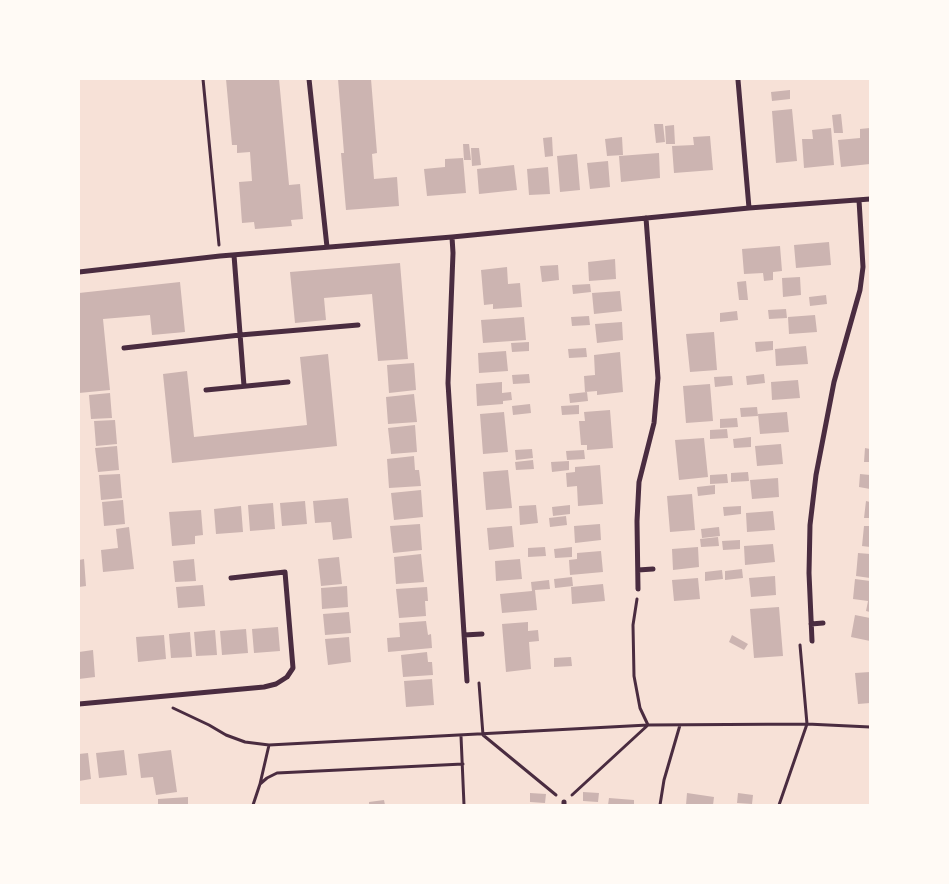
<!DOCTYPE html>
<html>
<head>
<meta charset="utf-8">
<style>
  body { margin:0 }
  #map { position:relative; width:949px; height:884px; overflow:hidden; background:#f7e1d7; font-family:Commissioner,sans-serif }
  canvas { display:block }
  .frame { position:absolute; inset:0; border:80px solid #fffaf5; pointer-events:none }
</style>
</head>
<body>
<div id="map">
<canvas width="949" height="884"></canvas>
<div class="frame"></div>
</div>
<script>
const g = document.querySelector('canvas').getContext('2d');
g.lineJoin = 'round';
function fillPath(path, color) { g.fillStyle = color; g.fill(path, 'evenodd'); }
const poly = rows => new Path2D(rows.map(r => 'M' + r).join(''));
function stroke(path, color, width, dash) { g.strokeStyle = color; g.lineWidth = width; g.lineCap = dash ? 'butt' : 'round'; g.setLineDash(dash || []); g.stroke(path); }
const building = poly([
  [226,79,279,79,289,185,300,184,303,219,291,220,292,226,255,229,254,222,242,223,239,182,252,181,250,152,237,153,237,145,232,145],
  [338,79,371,79,377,153,372,154,374,179,397,177,399,206,346,210,341,153,344,153],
  [790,90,790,99,772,101,771,92],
  [792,109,797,161,776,163,772,111],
  [841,114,843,133,834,133,832,115],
  [654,124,663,124,665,142,656,143],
  [674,125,675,144,666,144,665,126],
  [831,128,834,165,804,168,802,139,813,139,812,130],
  [870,128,870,164,841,167,838,140,860,138,860,129],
  [710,136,713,170,674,173,672,146,694,145,693,137],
  [552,137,553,156,545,157,543,138],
  [622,137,623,155,607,156,605,139],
  [463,144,469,144,471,160,464,160],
  [471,148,479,148,481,165,472,166],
  [659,153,660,178,621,182,619,156],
  [577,154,580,190,560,192,557,156],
  [463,158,466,193,427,196,424,169,445,167,445,159],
  [608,161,610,187,590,189,587,163],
  [514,165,517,190,479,194,477,169],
  [548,167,550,194,529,195,527,169],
  [829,242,831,265,796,268,794,245],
  [780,246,782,271,773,272,773,280,764,281,763,273,744,274,742,249],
  [615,259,616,279,589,281,588,262],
  [400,263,408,359,378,361,372,294,324,298,326,320,295,323,290,272],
  [558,265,559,280,542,282,540,266],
  [507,267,508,284,520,283,522,307,493,309,493,304,484,305,481,270],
  [800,277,801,295,783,297,782,278],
  [746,281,748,300,739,300,737,282],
  [180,282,185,332,152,335,150,315,103,319,110,390,79,393,79,293],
  [590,284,591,292,573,294,572,285],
  [620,291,622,311,594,314,592,293],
  [826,295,827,304,810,306,809,297],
  [786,309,787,318,769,319,768,310],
  [737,311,738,320,720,322,720,313],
  [815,315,817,332,789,334,788,317],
  [589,316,590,325,572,326,571,317],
  [524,317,526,340,483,343,481,320],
  [622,322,623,340,597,343,595,324],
  [714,332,717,370,690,372,686,334],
  [773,341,773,350,756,352,755,342],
  [529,342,529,351,512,352,511,343],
  [806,346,808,364,776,366,775,349],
  [586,348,587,357,569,358,568,349],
  [506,351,508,371,479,373,478,353],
  [620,352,623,392,597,395,597,391,585,392,584,376,595,375,594,355],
  [328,354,337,446,172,463,163,374,187,371,194,437,307,425,300,357],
  [414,363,416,390,389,393,387,365],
  [529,374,530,383,513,384,512,375],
  [764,374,765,383,747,385,746,376],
  [732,376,733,385,715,387,714,377],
  [798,380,800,398,772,400,771,382],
  [502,382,502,393,511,392,512,400,503,401,503,404,477,406,476,384],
  [710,384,713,421,686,423,683,386],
  [587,392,588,401,570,403,569,394],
  [110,393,112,418,91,419,89,395],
  [414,394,417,422,388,424,386,397],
  [530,404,531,413,513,415,512,406],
  [579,405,579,414,562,415,561,406],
  [757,407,758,416,741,417,740,408],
  [610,410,613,448,587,450,587,445,581,445,579,421,585,421,584,412],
  [504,412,508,452,483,454,480,414],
  [787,412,789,432,760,434,758,414],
  [737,418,738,427,720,428,720,419],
  [115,420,117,444,96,446,94,421],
  [415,425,417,452,391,454,388,428],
  [727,429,728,438,710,439,710,430],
  [751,437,751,447,734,448,733,439],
  [704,438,708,477,679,480,675,440],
  [781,444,783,464,757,466,755,446],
  [117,446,119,470,98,472,95,448],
  [865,448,870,449,870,462,864,462],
  [532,449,533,458,516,460,515,450],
  [584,450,585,459,567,460,566,451],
  [414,456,415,470,419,470,421,486,389,488,387,459],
  [533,460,534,469,516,470,515,462],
  [569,461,569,470,552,472,551,462],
  [600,465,603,504,578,506,577,486,567,487,566,473,575,472,575,467],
  [508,470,512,508,486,510,483,472],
  [748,472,749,481,731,482,731,473],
  [120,474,122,498,101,500,99,475],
  [727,474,728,483,710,484,710,475],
  [860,474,870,475,870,489,859,487],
  [778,478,779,497,752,499,750,480],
  [715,485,715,494,698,496,697,487],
  [421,490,423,517,394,520,391,493],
  [692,494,695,530,670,532,667,496],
  [348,498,352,538,333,540,331,522,315,523,313,501],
  [123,500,125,524,104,526,102,502],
  [305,501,307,524,282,526,280,503],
  [866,501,870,502,870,518,864,518],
  [273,503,275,529,250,531,248,505],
  [536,505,538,523,520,525,519,506],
  [570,505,570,514,553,516,552,507],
  [241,506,243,532,216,534,214,509],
  [741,506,741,514,724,516,723,507],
  [201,510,203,535,195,536,195,544,172,546,169,512],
  [773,511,775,530,747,532,746,513],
  [566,516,567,525,550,527,549,518],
  [420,524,422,550,393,553,390,526],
  [600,524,601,540,575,543,574,526],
  [512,526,514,547,489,550,487,528],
  [864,526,870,526,870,547,862,546],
  [129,527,134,569,103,572,101,550,118,548,116,529],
  [719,527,720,536,702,538,701,529],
  [718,537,719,546,701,547,700,539],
  [740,540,740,549,723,550,722,541],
  [773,544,775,562,745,565,744,546],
  [545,547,546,556,528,557,528,548],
  [572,547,572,557,555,558,554,549],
  [698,547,699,567,673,570,672,549],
  [601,551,603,572,570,575,569,560,577,559,577,553],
  [858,553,870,554,870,578,856,576],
  [421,554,424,582,396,584,394,557],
  [339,557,342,584,321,586,318,559],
  [84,559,86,586,79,587,79,560],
  [194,559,196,581,175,582,173,561],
  [520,559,522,579,496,581,495,561],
  [742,569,743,578,725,580,725,571],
  [722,570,723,579,705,581,705,572],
  [775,576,776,595,751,597,749,578],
  [572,577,573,586,555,588,554,579],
  [698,578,700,599,674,601,672,580],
  [855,579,870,581,870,612,866,611,868,601,853,599],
  [549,580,550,589,535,590,537,610,502,613,500,594,532,591,531,582],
  [603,584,605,601,572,604,571,587],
  [203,585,205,606,178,608,176,587],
  [347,586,348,607,322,609,321,588],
  [427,587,428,601,425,601,426,616,399,618,396,589],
  [779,607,783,656,754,658,750,609],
  [349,612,351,633,325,635,323,614],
  [855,615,870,618,870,641,851,637],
  [426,621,428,635,431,634,432,648,388,652,387,638,400,637,399,623],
  [528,622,528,631,538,630,539,641,529,642,531,669,506,672,502,624],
  [278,627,280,651,254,653,252,629],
  [246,629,248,653,222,655,220,631],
  [215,630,217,655,196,656,194,632],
  [190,632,192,657,171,658,169,634],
  [164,635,166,659,138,662,136,637],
  [732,635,748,644,744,650,729,642],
  [349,637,351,662,328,665,325,639],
  [93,650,95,677,79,679,79,652],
  [427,652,428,662,432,662,433,675,403,677,401,655],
  [571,657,572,666,554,667,554,658],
  [870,672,870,703,858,704,855,673],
  [432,679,434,705,406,707,404,681],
  [124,750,127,775,99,778,96,753],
  [171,750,177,792,156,795,153,777,141,778,138,754],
  [88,753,91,779,79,781,79,754],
  [583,792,599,793,598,802,583,801],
  [530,793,546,794,545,803,530,802],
  [687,793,714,797,713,805,686,805],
  [738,793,753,795,752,804,737,803],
  [188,797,188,805,158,805,158,799],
  [609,798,634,800,634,805,608,805],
  [384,800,385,805,369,805,369,802]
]);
const path = poly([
  [203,79,219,245],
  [637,599,633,625,634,676,640,708,648,725],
  [479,683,483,735,556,795],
  [173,708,209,725,226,735,245,742,269,745],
  [461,736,464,805],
  [260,784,269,745,648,725,807,724,870,727],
  [572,795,648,725],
  [253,805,260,784,267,778,277,773,463,764],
  [660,805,664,780,680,725],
  [779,805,807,724,800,645]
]);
const minor = poly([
  [309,79,327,247],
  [738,80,749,208],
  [452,237,453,253,448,383,467,681],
  [234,255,244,386],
  [79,272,220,256,452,237,749,208,870,199],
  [124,348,240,335,358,325],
  [206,390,288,382],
  [638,570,653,569],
  [638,589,637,521,639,482,654,423,658,378,646,218],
  [811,624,823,623],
  [464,635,482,634],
  [812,641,809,573,810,525,816,475,834,382,860,290,863,267,859,200],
  [79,704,264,687,276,684,287,677,293,668,285,572,231,578],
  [564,805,564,802]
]);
fillPath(building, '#ccb4b1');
stroke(path, '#4a2c40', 3);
stroke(minor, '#4a2c40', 5);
</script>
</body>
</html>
